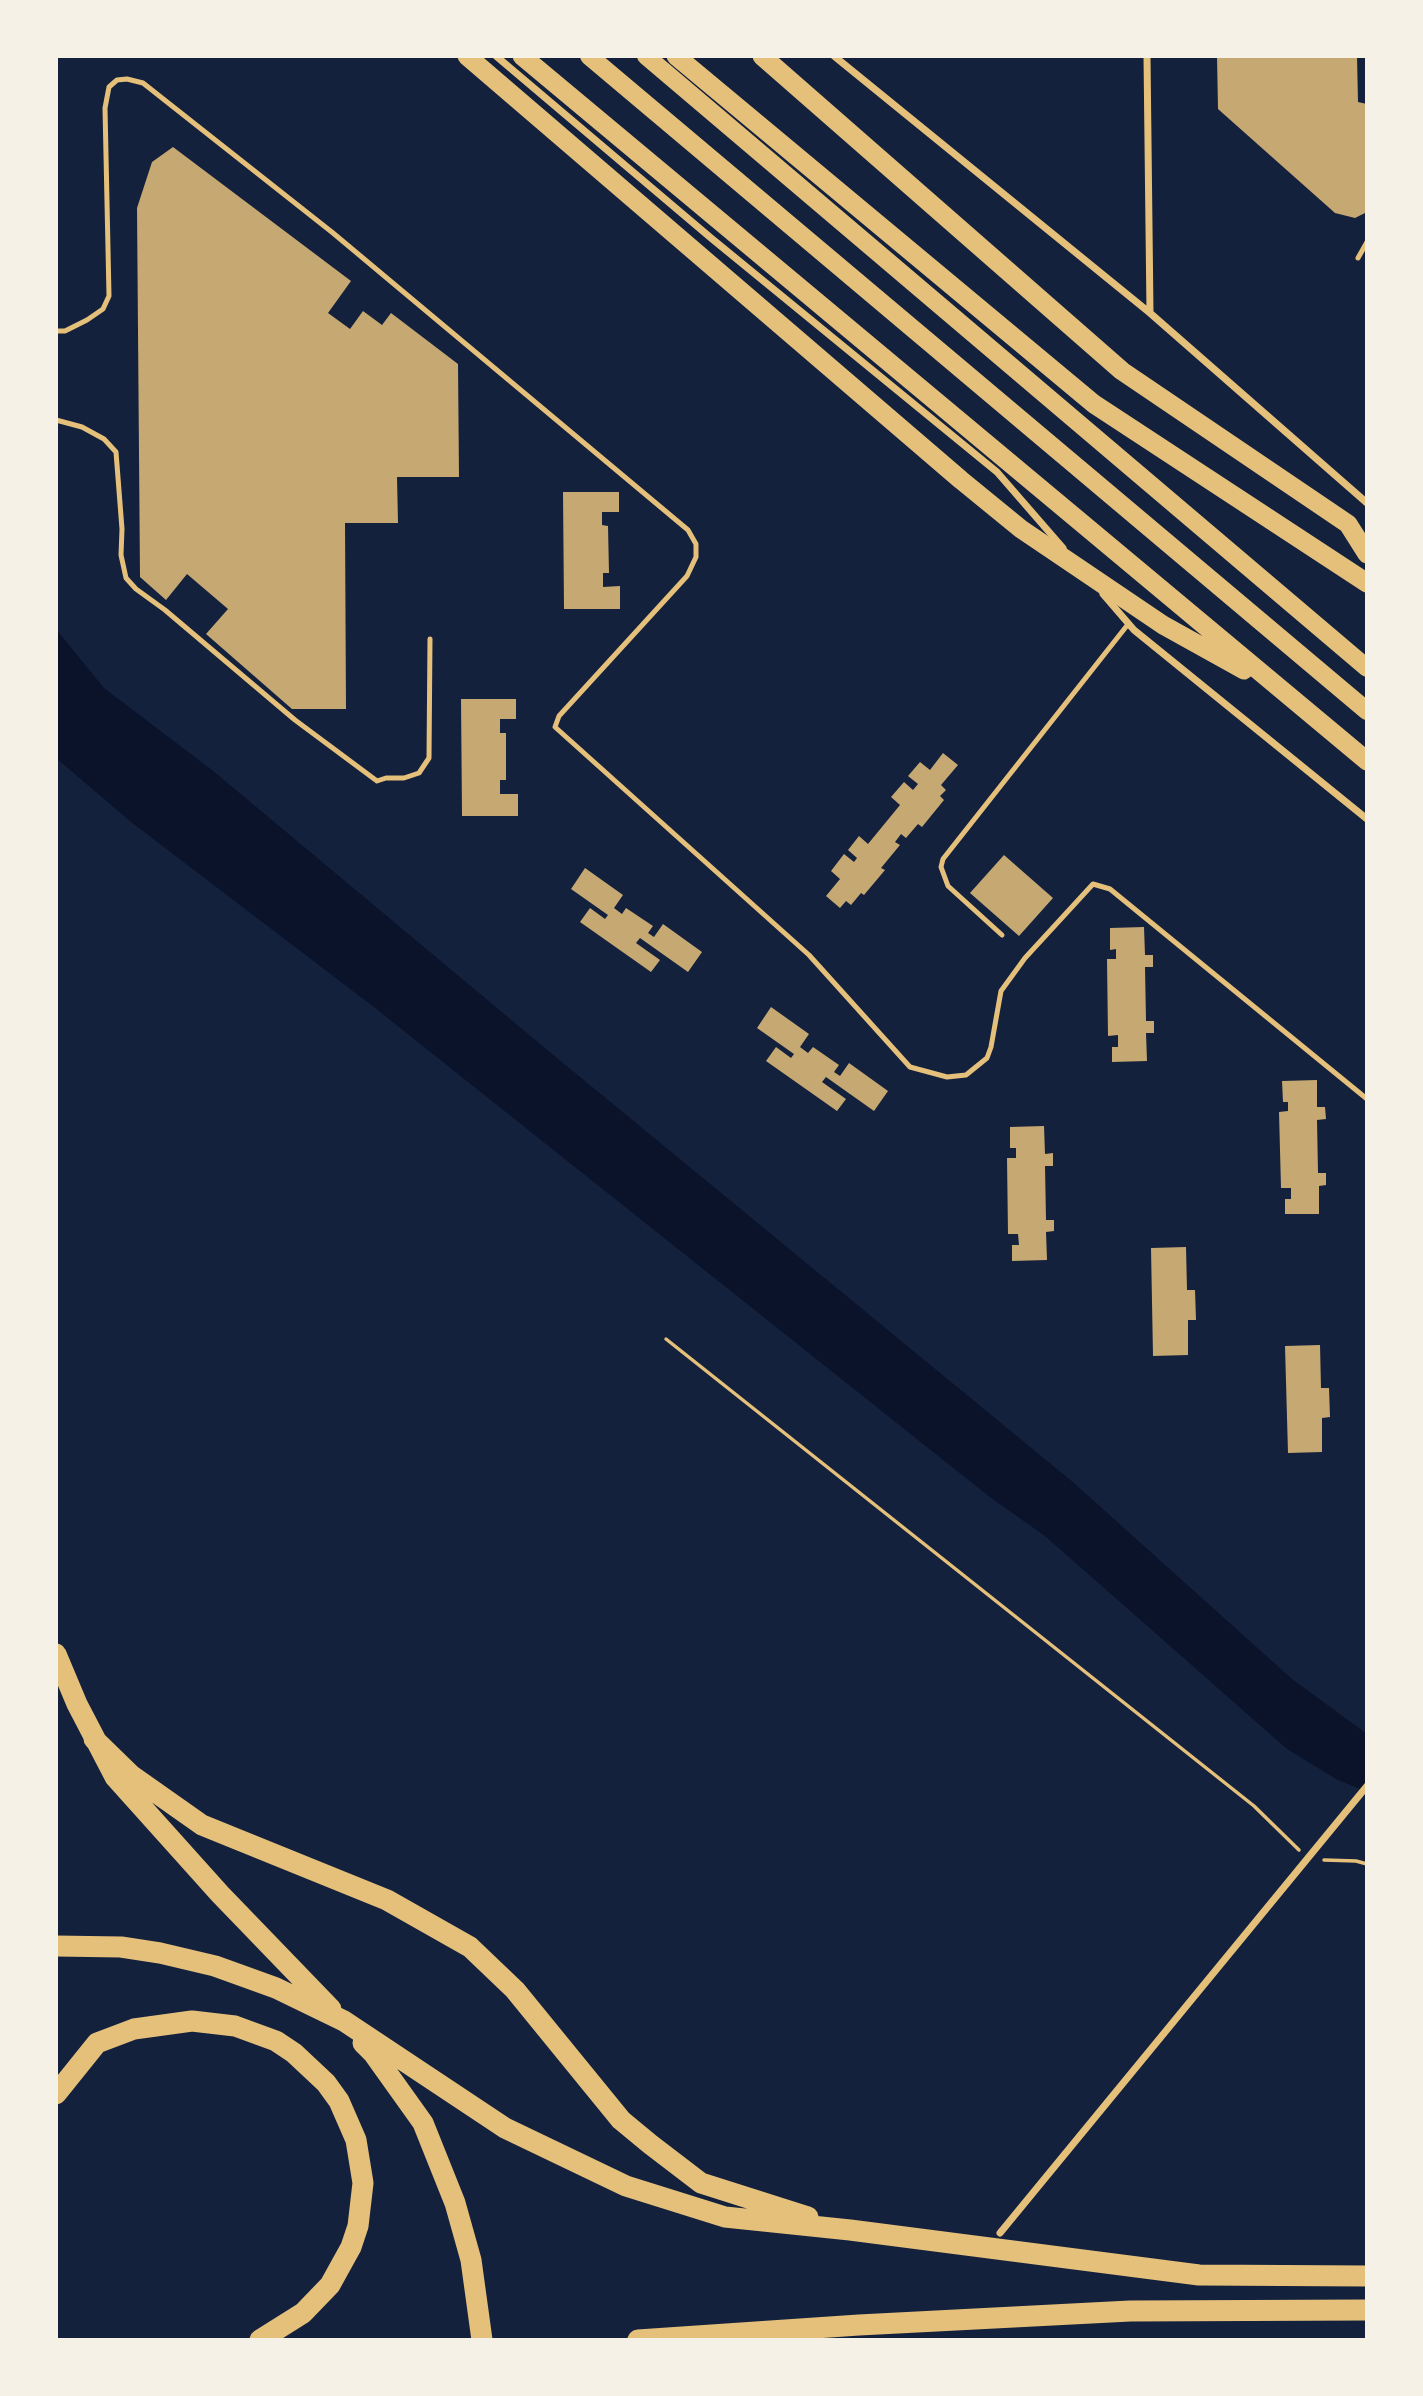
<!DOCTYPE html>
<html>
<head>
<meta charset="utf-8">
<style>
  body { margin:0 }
  #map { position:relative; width:1423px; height:2396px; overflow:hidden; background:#14213d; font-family:"Fira Sans",sans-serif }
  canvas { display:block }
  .frame { position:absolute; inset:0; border:58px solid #f6f1e7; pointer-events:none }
</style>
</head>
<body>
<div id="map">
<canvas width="1423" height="2396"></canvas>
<div class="frame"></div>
</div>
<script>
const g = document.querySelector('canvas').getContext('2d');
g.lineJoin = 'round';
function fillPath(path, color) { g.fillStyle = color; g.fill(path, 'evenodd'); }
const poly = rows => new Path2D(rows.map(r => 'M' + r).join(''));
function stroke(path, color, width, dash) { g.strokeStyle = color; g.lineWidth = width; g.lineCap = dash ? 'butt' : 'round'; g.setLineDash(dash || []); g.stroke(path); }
const water = poly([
  [56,629,104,688,212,770,557,1058,1074,1483,1292,1679,1367,1734,1367,1792,1336,1779,1287,1749,1045,1536,991,1498,375,1008,131,822,56,758]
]);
const building = poly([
  [1217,56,1357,56,1358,102,1367,104,1365,213,1355,218,1335,213,1218,109],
  [173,147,351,281,328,313,350,329,363,311,382,325,391,313,458,364,459,477,397,477,398,523,345,523,346,709,292,709,206,634,228,609,187,574,166,600,140,577,137,208,152,162],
  [563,492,619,492,619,512,602,512,602,525,608,526,609,573,603,573,603,587,620,586,620,609,564,609],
  [461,699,516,699,516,719,500,719,500,733,506,733,506,780,500,780,500,794,518,794,518,816,462,816],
  [943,753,958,765,941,785,946,790,940,796,944,800,922,827,918,824,906,838,901,834,895,842,900,845,881,868,885,870,864,895,861,893,851,905,846,901,840,908,826,896,840,879,831,871,844,854,854,862,857,858,848,850,859,836,868,844,900,805,891,797,904,782,913,790,918,784,908,776,920,762,930,770],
  [1004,855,1053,898,1019,936,970,893],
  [585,868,623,895,614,908,622,914,626,908,653,926,648,933,654,937,663,924,702,952,688,972,640,938,636,943,660,960,651,972,580,922,590,908,605,919,608,915,571,889],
  [1144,927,1145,955,1153,955,1153,967,1145,967,1146,1021,1154,1021,1154,1033,1146,1033,1147,1061,1112,1062,1112,1047,1118,1047,1118,1035,1108,1036,1107,959,1116,959,1116,949,1110,950,1110,928],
  [771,1007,809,1034,800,1047,808,1053,813,1047,839,1065,834,1072,840,1076,849,1063,888,1091,874,1111,826,1077,822,1082,846,1099,837,1111,766,1061,776,1047,791,1058,794,1054,757,1028],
  [1317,1080,1317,1107,1325,1107,1326,1119,1317,1120,1318,1173,1326,1173,1326,1185,1319,1186,1319,1214,1285,1214,1285,1199,1291,1199,1291,1188,1281,1188,1279,1112,1288,1111,1288,1102,1283,1102,1282,1081],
  [1044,1126,1045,1154,1053,1153,1053,1166,1045,1166,1046,1220,1054,1220,1054,1231,1046,1232,1047,1260,1012,1261,1012,1245,1019,1245,1018,1234,1008,1234,1007,1158,1016,1158,1016,1148,1010,1148,1010,1127],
  [1186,1247,1187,1290,1195,1290,1196,1320,1188,1320,1188,1355,1153,1356,1151,1248],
  [1320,1345,1321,1388,1329,1388,1330,1417,1322,1418,1322,1452,1288,1453,1285,1346]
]);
const path = poly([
  [666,1339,1254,1806,1299,1850],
  [1324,1860,1356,1861,1367,1864]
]);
const service = poly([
  [1358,258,1367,242],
  [56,331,65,331,87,320,103,309,109,296,105,108,109,87,117,80,127,79,143,83,333,233,688,530,696,544,696,557,687,576,559,716,555,727,809,955,910,1067,947,1077,966,1075,987,1058,991,1047,1001,991,1025,958,1093,884,1110,889,1367,1099],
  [56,420,82,427,104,439,116,452,122,529,121,555,126,578,136,589,165,610,295,720,377,781,386,778,404,778,419,773,429,758,430,639],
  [1002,935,948,886,941,867,943,859,1129,623]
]);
const minor = poly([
  [496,56,711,238,997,472,1063,548],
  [834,56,1150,313,1367,503],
  [1147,56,1150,313],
  [1103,594,1134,630,1367,819],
  [1000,2233,1367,1786]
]);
const primary = poly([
  [589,56,1367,711],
  [646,56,1367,668]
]);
const trunk = poly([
  [467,56,961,480,1021,529,1163,625,1244,670],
  [522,56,1367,761],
  [676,56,1094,404,1367,583],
  [762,56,1122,371,1348,524,1367,554]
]);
const motorway = poly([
  [56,1654,77,1704,115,1777,220,1894,331,2009],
  [94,1739,131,1775,202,1825,387,1900,470,1947,515,1990,621,2120,650,2144,701,2183,808,2217],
  [56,1946,121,1947,160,1953,215,1966,276,1988,344,2021,505,2128,626,2186,725,2217,850,2230,1199,2275,1367,2276],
  [363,2043,373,2053,423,2123,455,2203,471,2260,482,2340],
  [56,2094,97,2043,134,2029,192,2021,235,2026,276,2041,294,2053,326,2083,339,2101,356,2140,363,2183,358,2226,351,2247,330,2285,303,2313,260,2340],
  [638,2340,859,2325,1130,2311,1367,2310]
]);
fillPath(water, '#0b132b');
fillPath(building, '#c6a872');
stroke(path, '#e5c07b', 3.5);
stroke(service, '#e5c07b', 5);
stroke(minor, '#e5c07b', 7);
stroke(primary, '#e5c07b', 18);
stroke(trunk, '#e5c07b', 19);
stroke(motorway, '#e5c07b', 21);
</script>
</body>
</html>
